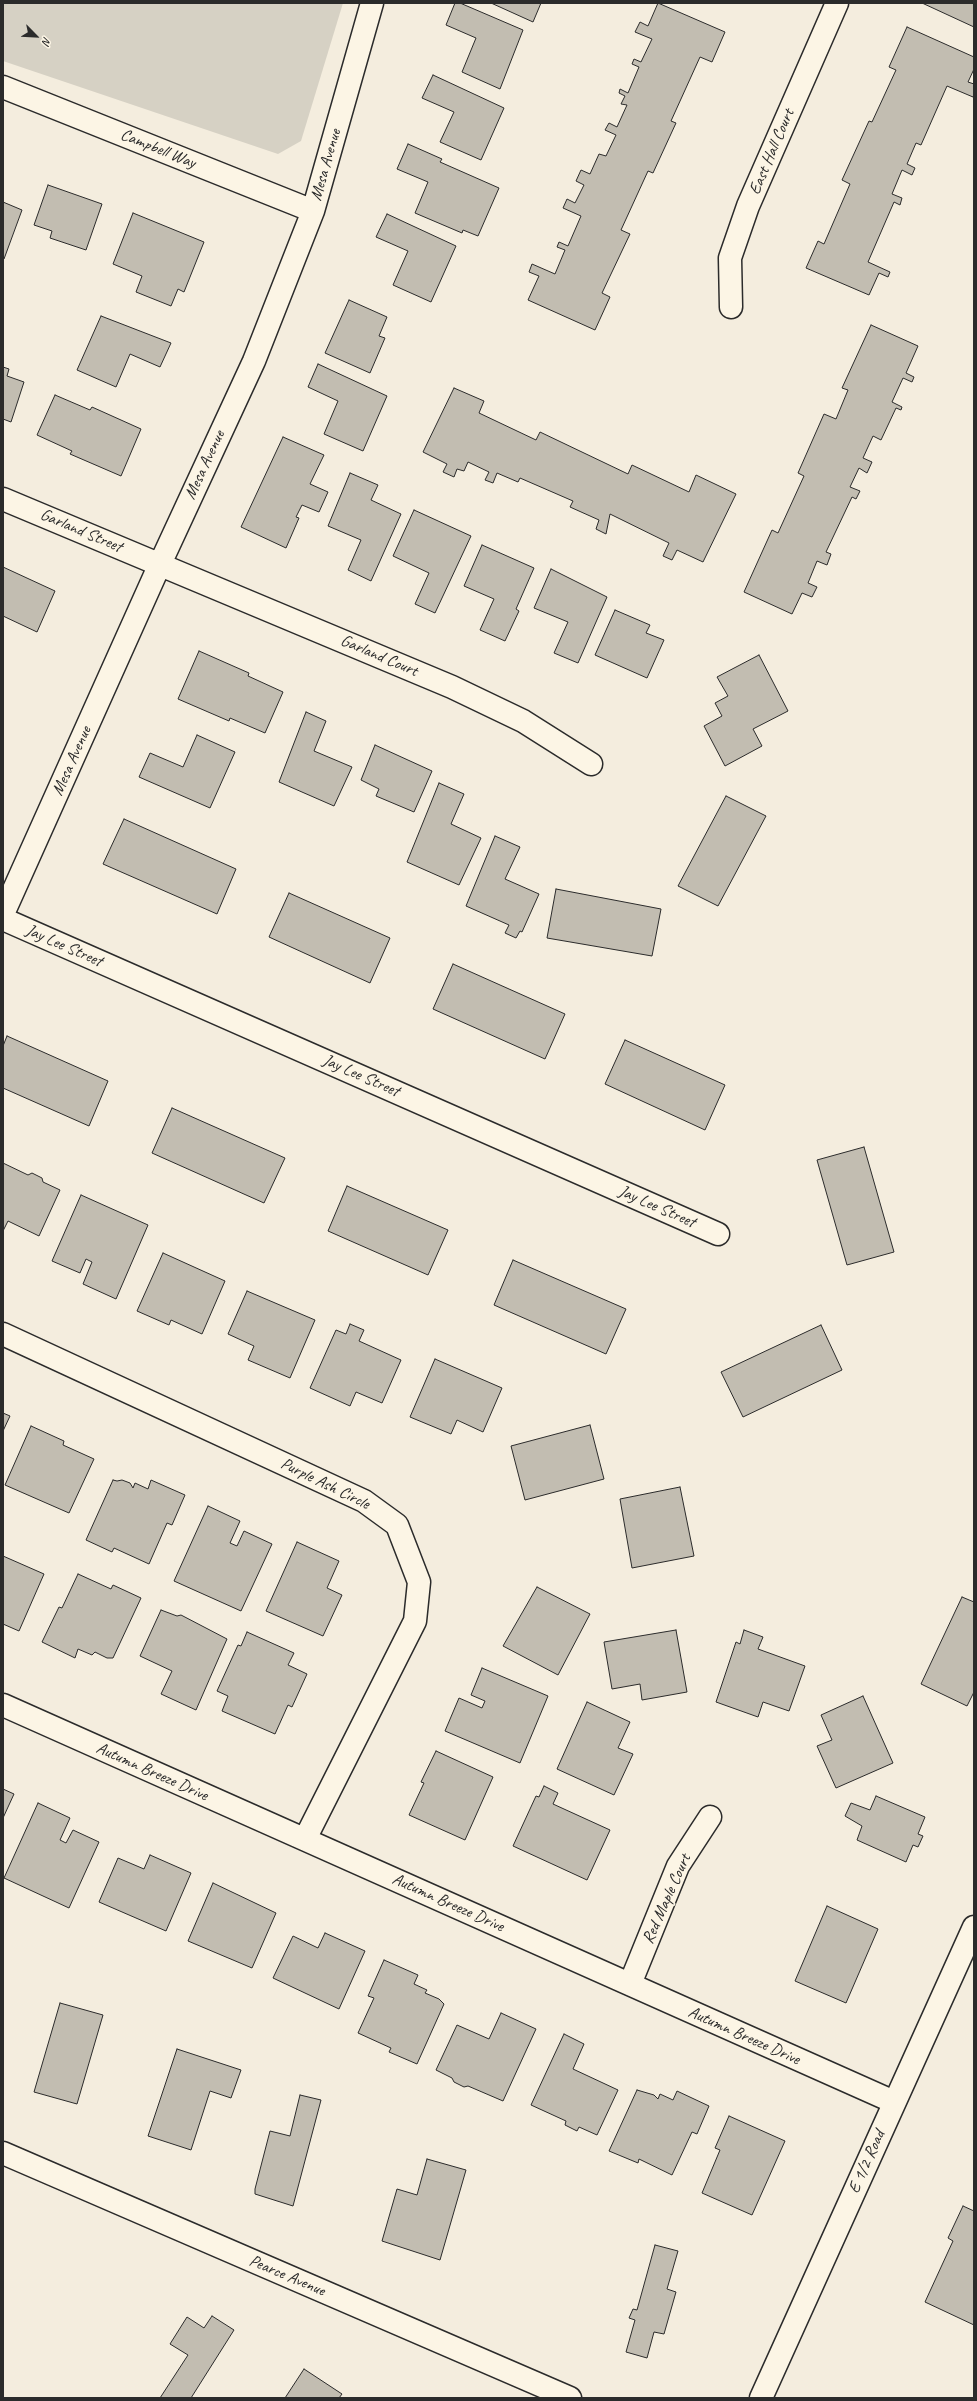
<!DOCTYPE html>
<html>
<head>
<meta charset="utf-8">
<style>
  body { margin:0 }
  #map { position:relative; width:977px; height:2401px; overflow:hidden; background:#f4edde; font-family:Caveat,sans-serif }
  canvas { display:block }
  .frame { position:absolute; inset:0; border:4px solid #2b2b2b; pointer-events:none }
  .north { position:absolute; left:16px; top:16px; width:40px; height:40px; -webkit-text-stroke:3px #fcf5e5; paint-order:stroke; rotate:114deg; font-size:11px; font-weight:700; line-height:16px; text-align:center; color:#2b2b2b }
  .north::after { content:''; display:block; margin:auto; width:14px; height:18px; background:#2b2b2b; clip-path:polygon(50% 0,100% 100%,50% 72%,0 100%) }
</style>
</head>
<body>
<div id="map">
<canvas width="977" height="2401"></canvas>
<div class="frame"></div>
<div class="north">N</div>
</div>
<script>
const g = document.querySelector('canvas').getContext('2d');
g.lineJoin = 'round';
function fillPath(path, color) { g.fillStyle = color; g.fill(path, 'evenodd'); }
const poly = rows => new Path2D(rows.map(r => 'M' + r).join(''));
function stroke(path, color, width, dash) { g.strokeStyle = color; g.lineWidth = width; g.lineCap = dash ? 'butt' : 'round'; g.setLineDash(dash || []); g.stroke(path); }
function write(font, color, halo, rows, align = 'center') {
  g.font = font + ' Caveat,sans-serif'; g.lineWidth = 3.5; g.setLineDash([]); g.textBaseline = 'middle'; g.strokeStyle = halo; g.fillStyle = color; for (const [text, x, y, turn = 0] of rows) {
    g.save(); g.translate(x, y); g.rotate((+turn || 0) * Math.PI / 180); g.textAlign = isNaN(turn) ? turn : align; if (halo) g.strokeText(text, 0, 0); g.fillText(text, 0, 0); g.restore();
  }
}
const green = poly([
  [3,3,343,3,301,141,278,154,3,61]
]);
const building = poly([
  [455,3,460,3,523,30,500,89,462,72,476,38,446,25,455,3],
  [491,3,541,3,533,22,491,3],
  [658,3,725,32,712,62,700,57,671,121,676,123,653,173,648,171,621,230,630,234,602,293,610,297,595,330,528,300,539,276,529,272,532,264,555,274,565,250,557,247,559,242,568,246,581,216,563,208,567,199,575,203,584,185,576,181,581,170,590,174,599,154,606,156,616,135,605,130,609,123,617,127,627,105,621,104,625,96,619,93,620,89,628,93,639,67,632,64,634,59,641,62,652,39,635,32,640,22,648,26,658,3],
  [922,3,974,3,974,27,922,3],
  [907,27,974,57,974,69,968,82,974,84,974,94,973,97,947,86,921,145,916,143,907,164,915,168,912,175,902,170,892,194,902,198,900,205,894,202,868,262,890,272,888,277,879,273,869,295,806,268,818,241,824,244,850,184,842,180,869,121,872,122,896,70,889,67,907,27],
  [433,75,504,108,481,160,440,142,454,112,422,98,433,75],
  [408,144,442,159,440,162,499,188,478,236,463,230,462,233,415,213,428,182,397,169,408,144],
  [48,185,102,204,86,250,50,238,52,231,34,225,48,185],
  [3,202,22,210,4,259,3,258,3,202],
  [133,213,204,242,184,292,178,289,171,306,136,292,142,276,113,264,133,213],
  [387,214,456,246,431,302,393,285,408,251,376,237,387,214],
  [349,300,387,317,379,336,385,338,370,373,325,353,349,300],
  [101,316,171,343,160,367,130,354,116,387,77,370,101,316],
  [871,325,918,346,906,373,914,377,912,382,903,378,892,402,902,407,901,410,896,408,881,440,873,436,863,458,872,462,867,473,859,468,850,487,860,491,856,499,852,497,826,552,831,554,827,565,817,561,808,583,817,587,812,597,802,593,792,614,744,592,772,530,778,533,804,476,798,473,824,414,836,419,848,390,842,388,871,325],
  [318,364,387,396,363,451,324,434,338,401,308,387,318,364],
  [3,367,9,369,7,376,24,382,11,422,3,419,3,367],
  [454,388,484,401,479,413,536,440,540,432,628,474,632,465,689,492,696,475,736,494,703,562,677,550,672,560,663,556,669,543,610,514,606,534,596,529,599,520,570,507,573,501,520,478,518,482,497,473,493,483,485,480,489,472,468,462,464,471,457,469,454,477,443,472,447,464,423,452,454,388],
  [55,395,90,410,92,407,141,429,121,476,70,454,72,451,37,435,55,395],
  [283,437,324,455,310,484,328,492,319,512,302,505,296,517,299,518,286,548,241,527,283,437],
  [350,473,378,485,371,500,401,514,371,581,348,570,361,540,328,526,350,473],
  [414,510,471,536,435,613,415,604,429,573,393,556,414,510],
  [482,545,534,568,516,609,519,611,505,641,480,630,494,599,464,586,482,545],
  [3,567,55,591,37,632,3,616,3,567],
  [551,569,607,597,578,663,554,653,568,622,534,608,551,569],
  [615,610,650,625,646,633,664,640,647,678,595,655,615,610],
  [199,651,249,673,248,676,283,692,265,733,230,718,229,721,178,699,199,651],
  [759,655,788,711,753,729,762,746,725,766,704,726,722,716,715,703,728,696,717,677,759,655],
  [306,712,326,721,314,751,352,767,334,806,279,782,306,712],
  [197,735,235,752,210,808,139,777,150,753,183,767,197,735],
  [375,745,432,771,414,812,376,796,379,789,361,780,375,745],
  [439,783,464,794,451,824,481,838,459,885,407,862,439,783],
  [726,796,766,816,718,906,678,886,726,796],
  [124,819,236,869,217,914,103,864,124,819],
  [495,836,520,847,505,879,539,894,522,932,520,931,516,938,505,933,509,925,466,906,495,836],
  [556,889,661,909,652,956,547,938,556,889],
  [289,893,390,938,370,983,269,937,289,893],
  [453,964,565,1014,545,1059,433,1009,453,964],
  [7,1036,108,1081,89,1126,3,1088,3,1046,7,1036],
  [625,1040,725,1085,705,1130,605,1084,625,1040],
  [172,1108,285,1158,264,1203,152,1153,172,1108],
  [864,1147,894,1252,847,1265,817,1160,864,1147],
  [3,1163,28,1175,32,1173,42,1178,43,1182,60,1190,39,1236,8,1221,3,1231,3,1163],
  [347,1186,448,1230,428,1275,328,1231,347,1186],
  [81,1195,148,1225,116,1299,83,1284,92,1262,86,1259,80,1273,52,1261,81,1195],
  [163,1253,225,1281,202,1334,171,1320,169,1325,137,1311,163,1253],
  [513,1260,626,1309,606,1354,494,1305,513,1260],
  [247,1291,315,1320,290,1378,248,1360,254,1346,228,1334,247,1291],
  [350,1324,364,1330,359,1341,401,1360,382,1403,356,1392,350,1406,310,1388,336,1330,346,1334,350,1324],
  [821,1325,842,1370,743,1417,721,1372,821,1325],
  [435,1359,502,1388,483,1432,457,1420,451,1434,410,1417,435,1359],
  [3,1413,10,1416,3,1431,3,1413],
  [590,1425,604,1479,525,1500,511,1446,590,1425],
  [31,1426,64,1441,63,1445,94,1459,69,1513,5,1485,31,1426],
  [113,1480,117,1481,122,1480,130,1483,133,1488,135,1483,148,1489,151,1480,185,1495,172,1525,167,1523,149,1564,114,1548,112,1552,86,1540,113,1480],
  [680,1487,694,1556,632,1568,620,1499,680,1487],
  [208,1506,240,1521,230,1543,237,1546,244,1531,272,1544,241,1611,174,1581,208,1506],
  [297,1542,339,1561,327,1588,342,1595,323,1636,266,1611,297,1542],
  [3,1556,44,1574,19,1631,3,1624,3,1556],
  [78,1574,111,1589,113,1585,141,1598,113,1658,107,1658,95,1652,92,1655,78,1649,75,1658,42,1642,59,1607,62,1608,78,1574],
  [537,1587,590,1614,558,1675,503,1646,537,1587],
  [962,1597,974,1602,974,1692,967,1706,921,1684,962,1597],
  [161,1610,177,1616,181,1615,227,1639,196,1710,161,1694,172,1671,140,1656,161,1610],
  [676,1630,687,1692,642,1700,640,1684,612,1689,604,1642,676,1630],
  [744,1630,763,1637,758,1649,805,1666,789,1711,763,1702,758,1717,716,1702,736,1642,740,1644,744,1630],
  [247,1632,294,1653,288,1665,307,1674,292,1707,288,1705,275,1734,222,1711,228,1696,217,1691,238,1645,241,1646,247,1632],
  [482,1668,548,1696,520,1763,445,1731,459,1698,482,1708,485,1701,471,1695,482,1668],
  [863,1696,893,1763,836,1788,817,1746,832,1740,821,1715,863,1696],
  [587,1702,630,1722,618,1748,633,1754,614,1795,557,1769,587,1702],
  [436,1751,493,1777,465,1840,409,1815,424,1783,421,1782,436,1751],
  [544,1786,558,1793,553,1804,610,1830,587,1880,513,1846,536,1796,539,1797,544,1786],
  [3,1789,14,1794,3,1818,3,1789],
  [876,1796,925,1817,918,1834,923,1836,918,1847,913,1845,906,1862,857,1840,862,1826,845,1816,851,1803,870,1810,876,1796],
  [38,1803,70,1818,60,1840,66,1843,73,1830,99,1842,69,1908,4,1878,38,1803],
  [150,1855,191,1873,166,1931,99,1902,118,1858,144,1869,150,1855],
  [213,1883,276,1913,252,1968,188,1941,213,1883],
  [827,1906,878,1929,846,2003,795,1981,827,1906],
  [325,1933,365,1951,339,2009,273,1978,293,1936,318,1948,325,1933],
  [384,1960,418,1975,414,1984,427,1990,425,1993,439,1999,444,2004,417,2064,389,2052,391,2048,358,2033,374,1998,368,1996,384,1960],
  [60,2003,103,2015,77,2104,34,2092,60,2003],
  [501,2013,536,2029,503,2101,468,2086,464,2087,454,2082,452,2078,436,2070,457,2025,489,2039,501,2013],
  [564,2034,584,2044,573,2069,618,2090,597,2135,579,2127,577,2131,565,2125,566,2121,531,2105,564,2034],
  [177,2049,241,2070,231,2098,210,2091,191,2150,148,2136,177,2049],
  [637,2090,654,2095,658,2099,660,2094,673,2100,677,2091,709,2106,697,2134,692,2132,672,2175,639,2159,638,2163,609,2151,637,2090],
  [300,2095,321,2100,293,2206,255,2194,255,2189,270,2131,290,2136,300,2095],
  [729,2116,785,2141,752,2215,702,2193,720,2150,715,2148,729,2116],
  [427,2159,466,2170,440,2260,382,2241,397,2189,417,2195,427,2159],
  [963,2206,974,2211,974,2325,925,2302,953,2241,948,2238,963,2206],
  [655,2245,678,2251,667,2289,676,2292,664,2334,654,2332,647,2358,626,2352,635,2320,629,2318,633,2309,637,2310,655,2245],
  [212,2316,234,2330,191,2398,160,2398,188,2355,170,2344,187,2317,204,2328,212,2316],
  [304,2369,342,2394,339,2398,285,2398,304,2369]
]);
const street = poly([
  [3,87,313,211],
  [731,307,730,258,748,206,837,3],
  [3,499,452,687,523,721,591,764],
  [3,914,160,564,254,361,313,211,372,3],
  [3,919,718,1234],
  [3,1334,364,1501,397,1525,419,1582,415,1621,305,1839],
  [3,1705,894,2102],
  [630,1984,678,1866,710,1817],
  [3,2153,570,2398]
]);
const secondary = poly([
  [761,2398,974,1927]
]);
const streetNames = [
  ["Campbell Way",158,149,22],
  ["East Hall Court",772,152,-67],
  ["Mesa Avenue",326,165,-74],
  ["Mesa Avenue",205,465,-65],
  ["Garland Street",81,531,23],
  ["Garland Court",379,656,23],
  ["Mesa Avenue",72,761,-66],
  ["Jay Lee Street",64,946,24],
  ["Jay Lee Street",361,1076,24],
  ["Jay Lee Street",657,1207,24],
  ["Purple Ash Circle",325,1484,26],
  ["Autumn Breeze Drive",152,1772,24],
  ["Red Maple Court",667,1899,-66],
  ["Autumn Breeze Drive",448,1903,24],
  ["Autumn Breeze Drive",744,2036,24],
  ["E 1/2 Road",867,2162,-66],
  ["Pearce Avenue",287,2276,23]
];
fillPath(green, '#d6d1c4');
fillPath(building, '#c2bdb1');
stroke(building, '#2b2b2b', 1);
stroke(street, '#2b2b2b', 25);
stroke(secondary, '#2b2b2b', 25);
stroke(street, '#fcf5e5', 22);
stroke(secondary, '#fcf5e5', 22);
write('17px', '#2b2b2b', '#fcf5e5', streetNames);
</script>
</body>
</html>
